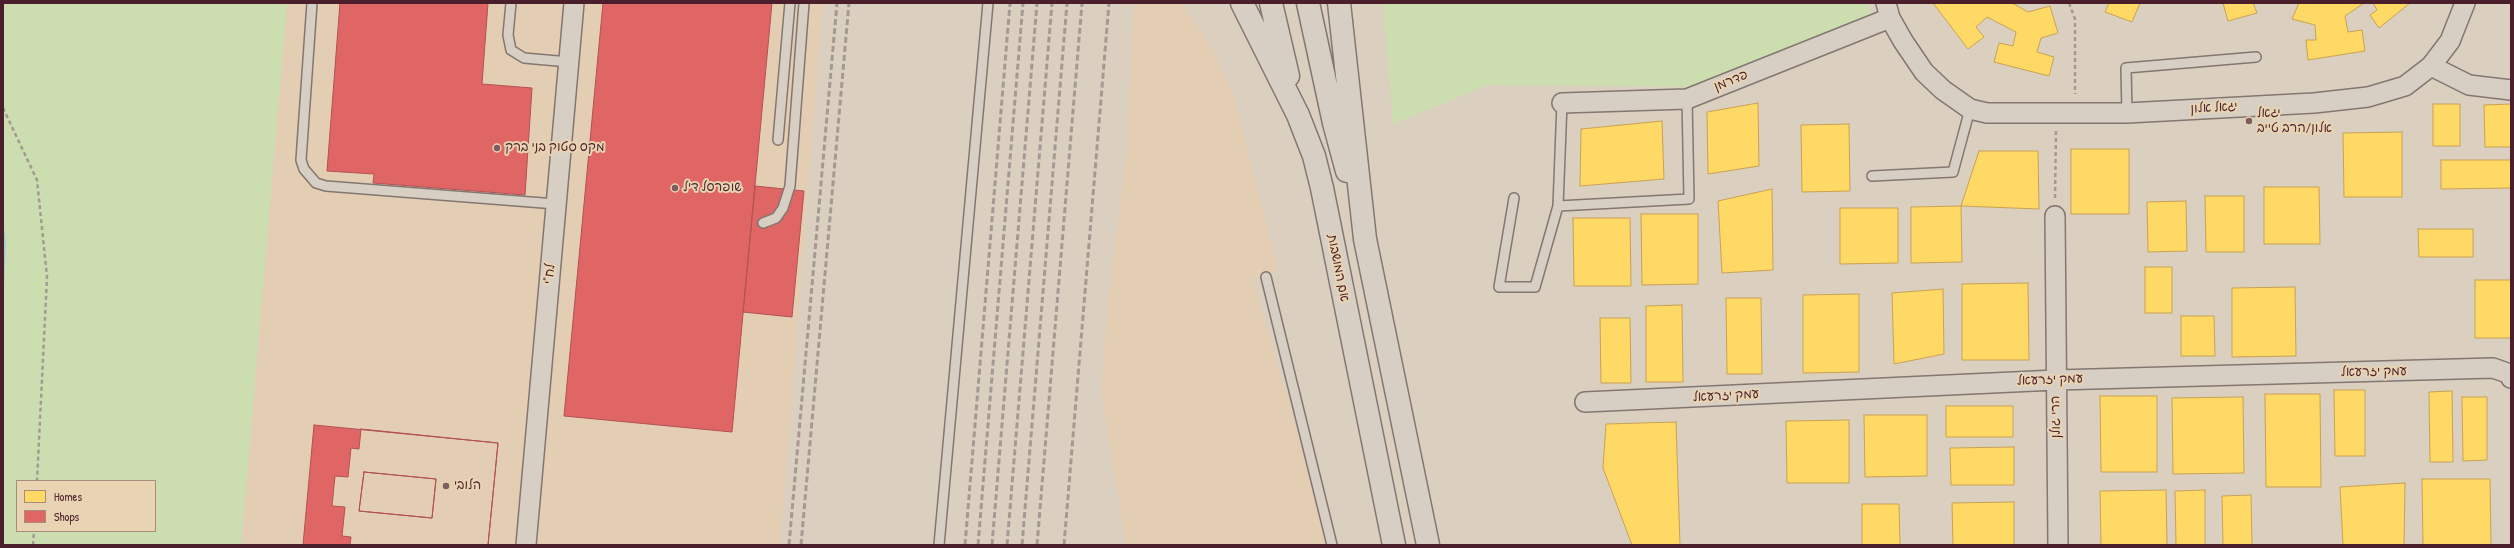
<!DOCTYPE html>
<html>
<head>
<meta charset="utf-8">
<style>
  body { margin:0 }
  #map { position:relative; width:2514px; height:548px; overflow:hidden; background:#dbd0bf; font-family:"Patrick Hand",sans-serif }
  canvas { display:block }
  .frame { position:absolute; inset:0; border:4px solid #4a1f2b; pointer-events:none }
  .legend { position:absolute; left:16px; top:480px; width:140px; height:52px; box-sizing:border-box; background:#e8d4b2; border:1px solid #a98c7c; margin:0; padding:5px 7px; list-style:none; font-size:12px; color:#4a1f2b }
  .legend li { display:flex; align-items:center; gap:8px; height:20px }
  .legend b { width:20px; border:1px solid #a98c7c }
</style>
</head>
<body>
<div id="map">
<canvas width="2514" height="548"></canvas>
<div class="frame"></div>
<ul class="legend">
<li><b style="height:11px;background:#ffd966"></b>Homes</li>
<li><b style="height:11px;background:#e06666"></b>Shops</li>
</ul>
</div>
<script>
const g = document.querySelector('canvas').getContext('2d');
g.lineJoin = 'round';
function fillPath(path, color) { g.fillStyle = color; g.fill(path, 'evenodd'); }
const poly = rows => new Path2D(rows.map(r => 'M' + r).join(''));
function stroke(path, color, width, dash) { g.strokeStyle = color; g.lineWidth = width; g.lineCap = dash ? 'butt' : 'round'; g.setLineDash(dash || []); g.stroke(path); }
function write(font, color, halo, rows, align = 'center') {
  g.font = font + ' "Patrick Hand","Playpen Sans Hebrew",sans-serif'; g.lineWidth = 4; g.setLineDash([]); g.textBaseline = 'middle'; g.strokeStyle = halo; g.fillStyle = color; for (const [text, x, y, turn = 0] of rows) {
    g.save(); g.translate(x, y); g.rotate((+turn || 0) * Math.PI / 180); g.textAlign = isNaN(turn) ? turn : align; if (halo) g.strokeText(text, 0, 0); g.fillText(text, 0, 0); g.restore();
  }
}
const built = poly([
  [287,3,823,3,780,545,242,545],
  [1134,3,1181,3,1215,53,1234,96,1278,270,1252,279,1303,452,1325,545,1126,545,1101,391,1108,304,1127,149]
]);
const green = poly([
  [3,3,287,3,241,545,3,545,3,310,6,244,3,217],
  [17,481,155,481,155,531,17,531],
  [1383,3,1868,3,1873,18,1708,87,1488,85,1393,124]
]);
const water = poly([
  [3,217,6,244,3,309]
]);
const homes = poly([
  [1933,3,2012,3,2028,12,2050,6,2058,33,2041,38,2037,52,2054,57,2049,76,1994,62,1999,43,2013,46,2016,32,1987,17,1976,27,1984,37,1968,49,1933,3],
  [2109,3,2140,3,2132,22,2105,12,2109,3],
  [2223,3,2253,3,2257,13,2228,21,2223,3],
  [2299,3,2364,3,2345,16,2348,32,2362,30,2365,51,2308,60,2306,40,2316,40,2315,25,2292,19,2299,3],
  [2373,3,2410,3,2379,28,2370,15,2377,10,2373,3],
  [1758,103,1759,166,1708,174,1707,112,1758,103],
  [2433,104,2460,104,2460,146,2433,146,2433,104],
  [2511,104,2511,147,2485,147,2484,105,2511,104],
  [1662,121,1664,179,1580,186,1581,129,1662,121],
  [1849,124,1850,191,1802,192,1801,125,1849,124],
  [2402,132,2402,197,2344,197,2343,133,2402,132],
  [2071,149,2129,149,2129,214,2071,214,2071,149],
  [1979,151,2038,151,2039,209,1961,206,1979,151],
  [2441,160,2511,160,2511,188,2441,189,2441,160],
  [2264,187,2319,187,2320,244,2264,244,2264,187],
  [1772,189,1773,270,1722,273,1718,201,1772,189],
  [2205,196,2244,196,2244,252,2206,252,2205,196],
  [2186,201,2187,251,2148,252,2147,202,2186,201],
  [1961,206,1962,262,1911,263,1911,207,1961,206],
  [1840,208,1898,208,1898,263,1840,264,1840,208],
  [1641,214,1698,214,1698,284,1642,285,1641,214],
  [1573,218,1630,218,1631,286,1574,286,1573,218],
  [2418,229,2473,229,2473,257,2419,257,2418,229],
  [2145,267,2172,267,2172,313,2145,313,2145,267],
  [2475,280,2511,280,2511,338,2475,338,2475,280],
  [2028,283,2029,360,1962,360,1962,284,2028,283],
  [2295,287,2296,356,2232,357,2232,288,2295,287],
  [1943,289,1944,354,1894,364,1892,293,1943,289],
  [1859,294,1859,372,1803,373,1803,295,1859,294],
  [1726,298,1761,298,1762,374,1727,374,1726,298],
  [1682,305,1683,382,1646,382,1646,306,1682,305],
  [2181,316,2214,316,2215,356,2181,356,2181,316],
  [1600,318,1630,318,1631,383,1601,383,1600,318],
  [2334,390,2365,390,2365,456,2335,456,2334,390],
  [2452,391,2453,462,2430,462,2429,392,2452,391],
  [2265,394,2320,394,2321,487,2266,487,2265,394],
  [2100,396,2157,396,2157,472,2101,472,2100,396],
  [2243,397,2244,473,2173,474,2172,398,2243,397],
  [2462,397,2487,397,2487,460,2463,461,2462,397],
  [1946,406,2013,406,2013,437,1946,437,1946,406],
  [1864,415,1927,415,1927,476,1865,477,1864,415],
  [1849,420,1849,483,1787,483,1786,421,1849,420],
  [1676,422,1680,545,1632,545,1603,468,1606,424,1676,422],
  [2014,447,2014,485,1951,485,1950,448,2014,447],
  [2422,479,2490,479,2491,545,2423,545,2422,479],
  [2405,483,2404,545,2343,545,2340,487,2405,483],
  [2166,490,2167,545,2101,545,2100,491,2166,490],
  [2205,490,2205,545,2176,545,2175,491,2205,490],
  [2251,495,2252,545,2223,545,2222,496,2251,495],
  [2014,502,2014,545,1953,545,1952,503,2014,502],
  [1862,504,1899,504,1900,545,1862,545,1862,504]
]);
const shops = poly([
  [340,3,488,3,482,84,532,88,525,195,373,183,374,174,327,171,340,3],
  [603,3,772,3,732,432,564,416,603,3],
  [755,186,804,191,792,317,743,312,755,186],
  [314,425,498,443,488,545,303,545,314,425],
  [364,472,436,479,432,518,359,511,364,472],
  [361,429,498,443,488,545,350,545,351,537,342,536,345,507,332,506,335,476,348,477,351,448,359,449,361,429],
  [364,472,436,479,432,518,359,511,364,472]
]);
const path = poly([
  [2069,3,2075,19,2075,94],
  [3,108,37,180,47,277,37,481],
  [2055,198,2056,131],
  [33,545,34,531]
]);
const lane = poly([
  [312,3,301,160,304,169,316,183,326,186,556,204],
  [511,3,508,35,511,50,524,58,569,62],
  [2127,113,2126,68,2256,57],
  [778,140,790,3],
  [1872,176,1953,172,1970,109],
  [1514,198,1499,287,1535,287,1558,206,1562,103],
  [1558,206,1689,199,1687,99],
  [763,223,776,218,783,208,790,186,804,3],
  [1266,277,1332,545],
  [939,545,988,3]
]);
const street = poly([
  [1886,3,1890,18,1903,41,1924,72,1943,90,1970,109,1987,113,2127,113,2314,103,2368,97,2405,86,2431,66,2450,41,2465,3],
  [2431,66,2469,85,2511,90],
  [1562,103,1687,99,1890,18],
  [2055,216,2058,545],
  [1585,402,2056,380,2493,368,2510,374,2511,378],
  [526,545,574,3]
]);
const secondary = poly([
  [1242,3,1298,115,1314,156,1322,188,1394,545],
  [1271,3,1288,76],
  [1308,3,1334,123,1347,171],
  [1339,3,1365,239,1428,545]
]);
const rail = poly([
  [789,545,837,3],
  [801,545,849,3],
  [965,545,1010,3],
  [978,545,1023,3],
  [992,545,1037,3],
  [1007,545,1052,3],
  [1022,545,1067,3],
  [1037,545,1082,3],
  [1064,545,1109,3]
]);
const markers = [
  [2249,121,4,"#7d5d5f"],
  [497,148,4,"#7d5d5f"],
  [675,188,4,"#7d5d5f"],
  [446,486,4,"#7d5d5f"]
];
const streetNames = [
  ["פדרמן",1731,81,-22],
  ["יגאל אלון",2214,108,-3],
  ["אם המושבות",1338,268,79],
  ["לח\"י",550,274,-85],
  ["עמק יזרעאל",2374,372,-1],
  ["עמק יזרעאל",2050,380,-2],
  ["עמק יזרעאל",1726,396,-3],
  ["הרי גולן",2056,417,-91]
];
const poiNames = [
  ["יגאל",2257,114],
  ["אלון/הרב טייב",2257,129],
  ["מקס סטוק בני ברק",505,148],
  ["שופרסל דיל",683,188],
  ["הלובי",454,486]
];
fillPath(built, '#e3ceb4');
fillPath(green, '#ccddaf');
fillPath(water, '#9ed1d7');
fillPath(homes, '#ffd966');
stroke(homes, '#c9a154', 1);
fillPath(shops, '#e06666');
stroke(shops, '#b35154', 1);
stroke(lane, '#847671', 12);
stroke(street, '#847671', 22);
stroke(secondary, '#847671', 25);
stroke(path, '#a49a93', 2.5, [4, 3]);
stroke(lane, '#d7cfc3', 9);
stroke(street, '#d7cfc3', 19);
stroke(secondary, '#d7cfc3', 22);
stroke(rail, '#a49a93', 3, [6, 3]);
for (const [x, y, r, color] of markers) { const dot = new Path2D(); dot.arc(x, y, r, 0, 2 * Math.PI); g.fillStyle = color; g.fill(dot); stroke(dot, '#e8d4b2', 1.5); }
write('13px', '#4a1f2b', '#e8d4b2', streetNames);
write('13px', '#4a1f2b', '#e8d4b2', poiNames, 'left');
</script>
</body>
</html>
